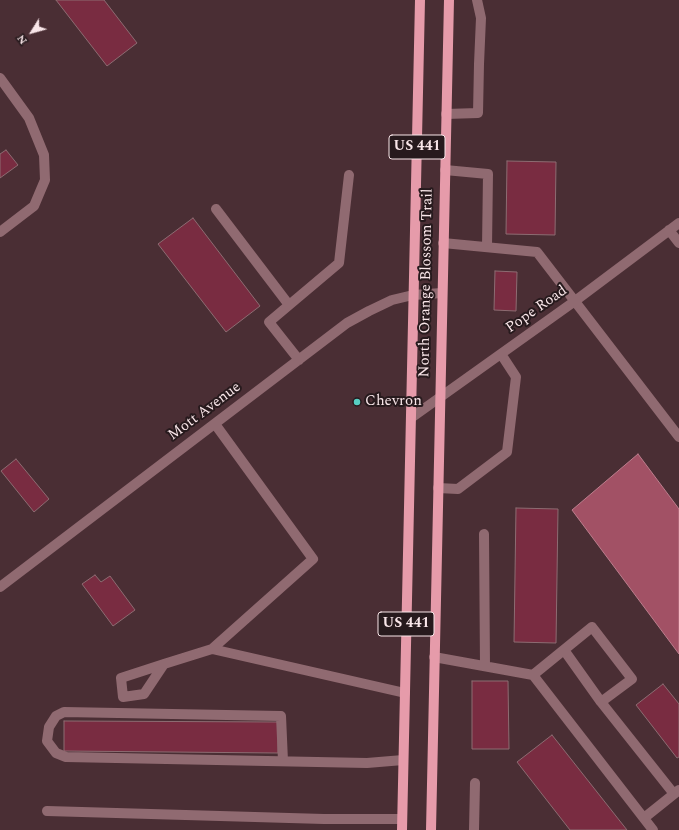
<!DOCTYPE html>
<html>
<head>
<meta charset="utf-8">
<style>
  body { margin:0 }
  #map { position:relative; width:679px; height:830px; overflow:hidden; background:#4a2e34; font-family:Spectral,serif }
  canvas { display:block }
  .north { position:absolute; left:12px; top:12px; width:40px; height:40px; -webkit-text-stroke:3px #271a1d; paint-order:stroke; rotate:233deg; font-size:11px; font-weight:700; line-height:16px; text-align:center; color:#f9e6e9 }
  .north::after { content:''; display:block; margin:auto; width:14px; height:18px; background:#f9e6e9; clip-path:polygon(50% 0,100% 100%,50% 72%,0 100%) }
</style>
</head>
<body>
<div id="map">
<canvas width="679" height="830"></canvas>
<div class="north">N</div>
</div>
<script>
const g = document.querySelector('canvas').getContext('2d');
g.lineJoin = 'round';
function fillPath(path, color) { g.fillStyle = color; g.fill(path, 'evenodd'); }
const poly = rows => new Path2D(rows.map(r => 'M' + r).join(''));
function stroke(path, color, width, dash) { g.strokeStyle = color; g.lineWidth = width; g.lineCap = dash ? 'butt' : 'round'; g.setLineDash(dash || []); g.stroke(path); }
function write(font, color, halo, rows, align = 'center') {
  g.font = font + ' Spectral,serif'; g.lineWidth = 4; g.setLineDash([]); g.textBaseline = 'middle'; g.strokeStyle = halo; g.fillStyle = color; for (const [text, x, y, turn = 0] of rows) {
    g.save(); g.translate(x, y); g.rotate((+turn || 0) * Math.PI / 180); g.textAlign = isNaN(turn) ? turn : align; if (halo) g.strokeText(text, 0, 0); g.fillText(text, 0, 0); g.restore();
  }
}
const water = poly([
  [638,454,679,509,679,654,572,510,638,454]
]);
const building = poly([
  [56,0,104,0,137,43,107,66,56,0],
  [6,150,18,165,0,178,0,154,6,150],
  [507,161,556,162,555,235,506,234,507,161],
  [193,218,260,306,226,332,158,244,193,218],
  [495,271,517,272,516,311,494,310,495,271],
  [16,459,49,499,34,512,1,471,16,459],
  [516,508,558,509,556,643,514,642,516,508],
  [95,575,101,582,110,576,135,610,113,626,82,584,95,575],
  [472,681,508,681,509,749,472,749,472,681],
  [663,684,679,704,679,757,677,758,636,705,663,684],
  [64,721,278,722,278,753,64,751,64,721],
  [552,735,627,830,570,830,517,762,552,735]
]);
const minor = poly([
  [0,78,29,118,44,155,45,180,34,206,0,232],
  [446,114,478,113,479,64,481,18,477,0],
  [445,170,488,174,487,247],
  [216,209,289,305],
  [669,230,679,243],
  [443,243,537,252,679,437],
  [299,360,269,322,339,263,349,175],
  [411,418,575,301,679,223],
  [215,424,313,559,212,649,405,693],
  [438,488,458,489,507,452,516,377,501,354],
  [484,534,485,666],
  [0,587,347,323,369,311,392,300,413,295,442,293],
  [564,650,601,702,674,794],
  [434,657,533,675,592,627,632,679,601,702],
  [164,664,144,694,123,697,121,678,164,664,212,649],
  [533,675,653,830],
  [283,761,281,716,64,712,56,716,49,727,47,741,56,753,66,757,367,763,403,760],
  [47,811,324,819,402,819],
  [644,818,679,790],
  [474,830,475,783]
]);
const major = poly([
  [402,830,420,0],
  [431,830,449,0]
]);
const markers = [
  [357,402,4,"#57cec2"]
];
const shields = [
  [417,147,56],
  [406,624,56]
];
const shieldNames = [
  ["US 441",417,147],
  ["US 441",406,624]
];
const streetNames = [
  ["North Orange Blossom Trail",427,283,-89],
  ["Pope Road",537,310,-35],
  ["Mott Avenue",205,412,-37]
];
const poiNames = [
  ["Chevron",365,402]
];
fillPath(water, '#a25165');
stroke(water, '#bc7e8d', 1);
fillPath(building, '#792c41');
stroke(building, '#8d6c72', 1);
stroke(minor, '#906a71', 10);
stroke(major, '#e69baa', 10);
for (const [x, y, r, color] of markers) { const dot = new Path2D(); dot.arc(x, y, r, 0, 2 * Math.PI); g.fillStyle = color; g.fill(dot); stroke(dot, '#271a1d', 1.5); }
for (const [x, y, w] of shields) { const box = new Path2D(); box.roundRect(x - w / 2, y - 12, w, 24, 3); g.fillStyle = '#271a1d'; g.fill(box); stroke(box, '#f9e6e9', 1); }
write('bold 14px', '#f9e6e9', null, shieldNames);
write('15px', '#f9e6e9', '#271a1d', streetNames);
write('15px', '#f9e6e9', '#271a1d', poiNames, 'left');
</script>
</body>
</html>
